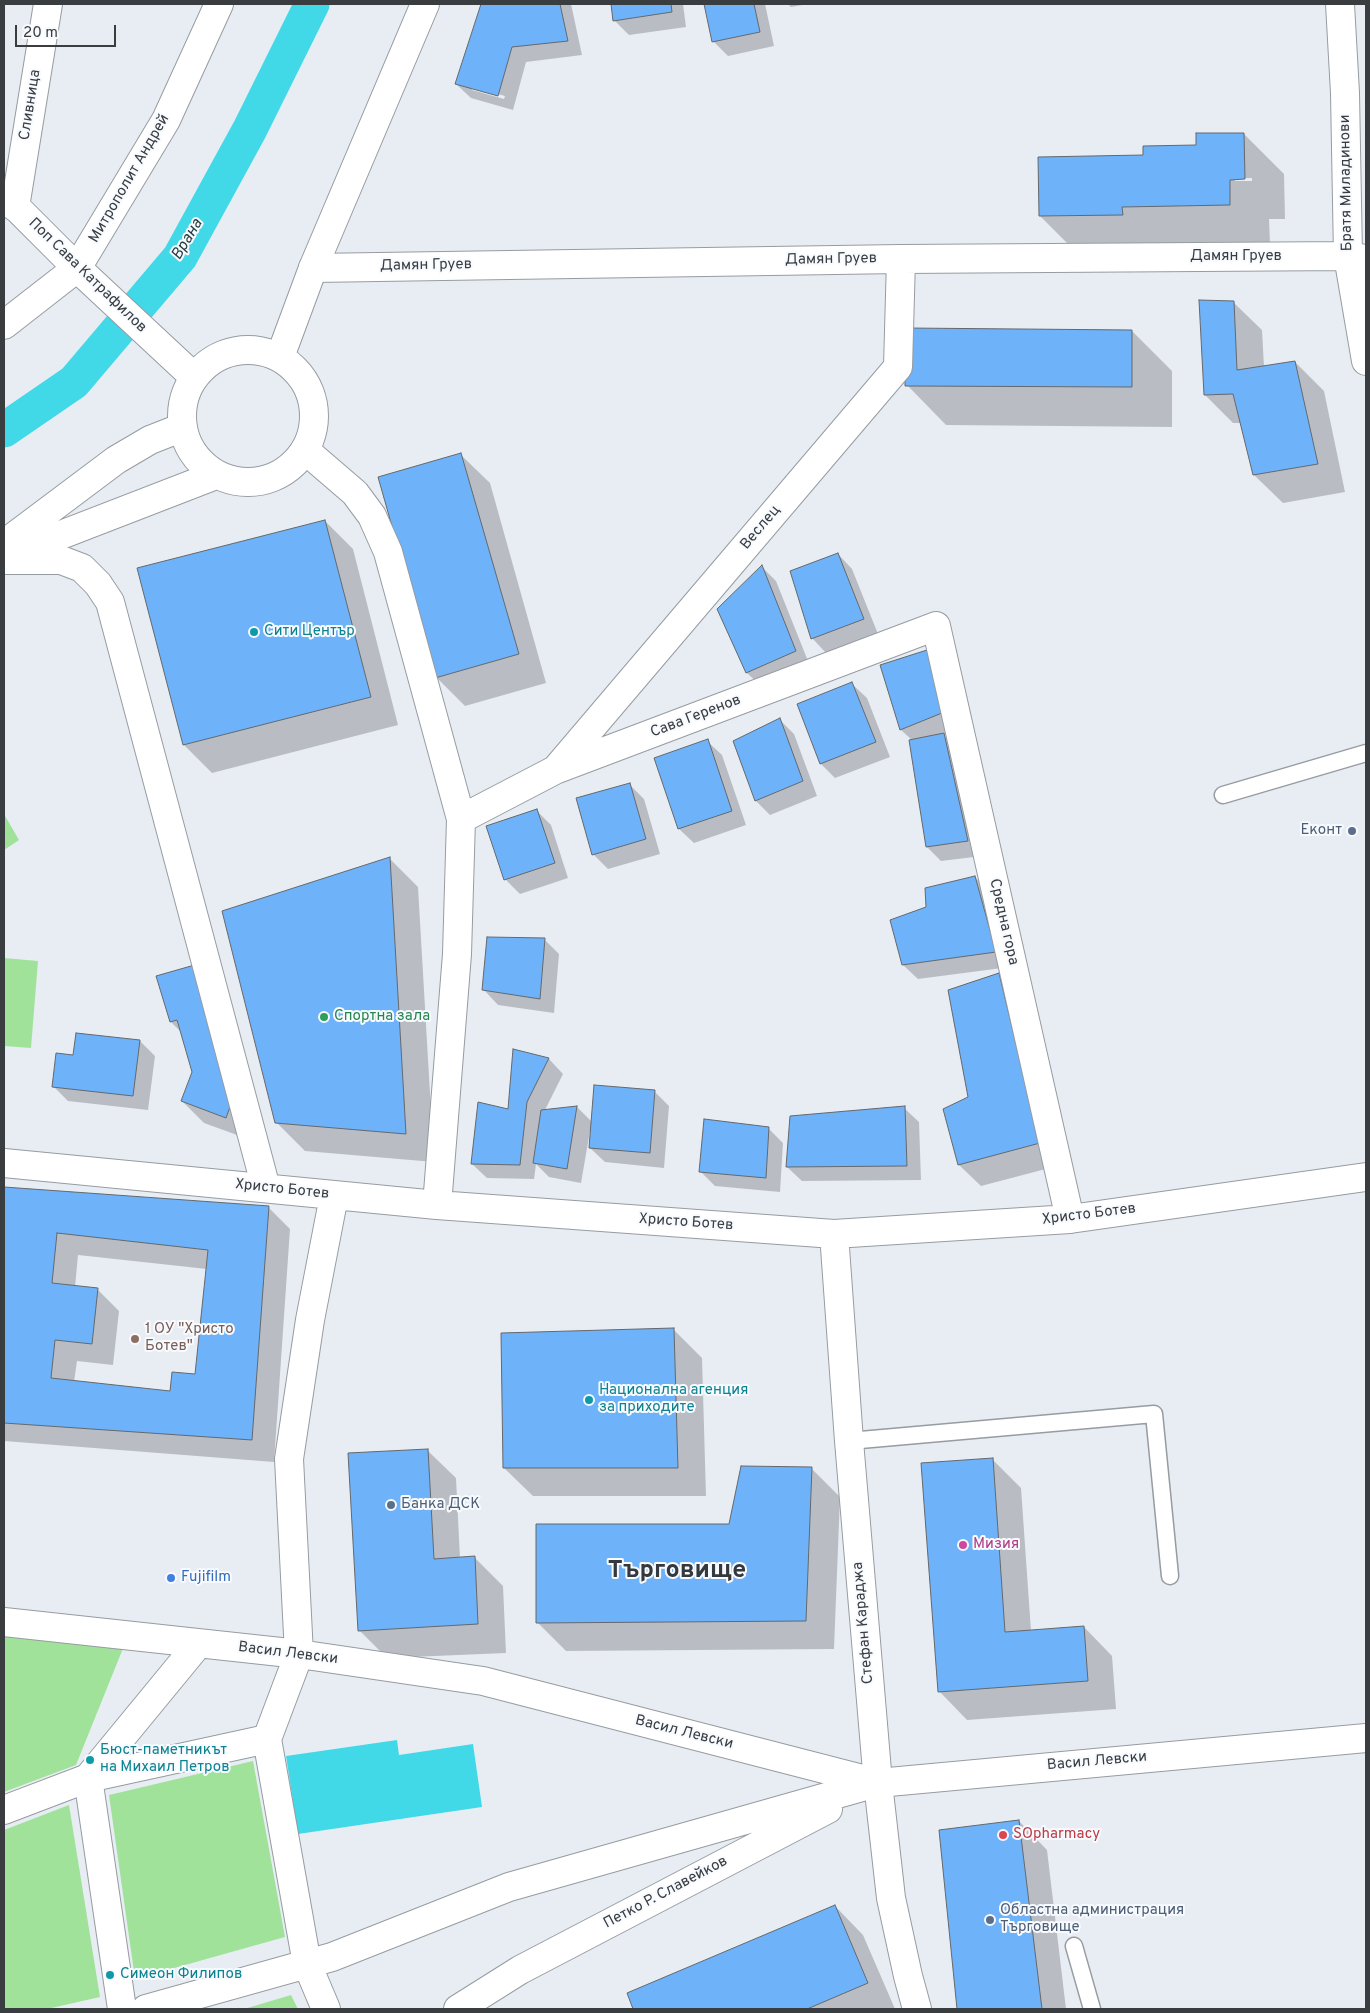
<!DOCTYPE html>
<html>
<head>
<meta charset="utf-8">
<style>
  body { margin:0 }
  #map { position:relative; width:1370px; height:2013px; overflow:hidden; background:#e8edf4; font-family:Overpass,sans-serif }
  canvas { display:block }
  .frame { position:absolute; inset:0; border:5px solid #3a3d3f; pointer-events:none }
  .scale { position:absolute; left:15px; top:25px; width:101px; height:22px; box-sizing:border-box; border:2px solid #3a3d3f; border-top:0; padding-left:6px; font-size:15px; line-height:18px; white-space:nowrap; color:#3a3d3f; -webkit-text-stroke:4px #f7fafe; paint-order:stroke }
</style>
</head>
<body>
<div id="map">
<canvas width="1370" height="2013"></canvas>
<div class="frame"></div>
<div class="scale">20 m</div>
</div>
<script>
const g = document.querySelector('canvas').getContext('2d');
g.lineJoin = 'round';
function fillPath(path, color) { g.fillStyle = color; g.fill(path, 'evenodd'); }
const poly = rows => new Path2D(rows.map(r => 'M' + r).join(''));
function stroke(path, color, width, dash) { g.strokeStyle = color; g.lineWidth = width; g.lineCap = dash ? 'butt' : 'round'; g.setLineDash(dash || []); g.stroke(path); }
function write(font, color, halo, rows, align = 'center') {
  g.font = font + ' Overpass,sans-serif'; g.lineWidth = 4; g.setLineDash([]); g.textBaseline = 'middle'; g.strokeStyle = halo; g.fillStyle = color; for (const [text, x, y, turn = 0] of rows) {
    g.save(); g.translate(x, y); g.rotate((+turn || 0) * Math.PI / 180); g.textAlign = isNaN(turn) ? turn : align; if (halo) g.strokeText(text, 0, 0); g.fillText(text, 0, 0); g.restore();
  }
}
const green = poly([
  [4,814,19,840,4,850],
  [4,958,38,961,31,1048,4,1046],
  [4,1628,128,1636,76,1765,4,1792],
  [253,1761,285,1937,135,1979,109,1795],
  [69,1805,100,1997,47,2009,4,2009,4,1830],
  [291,1995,298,2009,244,2009]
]);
const water = poly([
  [397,1740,399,1755,473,1744,482,1807,298,1834,286,1756]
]);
const shadow = poly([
  [482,4,571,4,582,55,526,62,513,110,471,98,456,84],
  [472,87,505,96,504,99,472,90],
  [612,4,683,4,686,27,629,35,614,20],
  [706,4,765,4,774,46,728,56,713,41],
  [788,4,808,4,791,7],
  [1244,134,1284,174,1285,219,1269,219,1270,244,1080,256,1040,216,1145,156,1197,147],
  [1235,178,1252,178,1252,181,1235,181],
  [1233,302,1262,330,1264,367,1295,362,1324,391,1345,492,1283,503,1254,475,1242,423,1233,423,1205,395],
  [1132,331,1172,371,1172,427,946,425,907,385],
  [461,455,490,483,546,683,465,706,436,677],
  [325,521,353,549,398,725,212,773,184,745],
  [838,554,852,569,878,634,826,653,812,638],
  [762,567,776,581,810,666,762,687,747,673,719,609],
  [926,652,941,666,956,727,942,733,958,749,982,856,941,861,927,847,912,740,901,730,882,666],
  [852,684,867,698,890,757,835,778,821,764],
  [780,720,794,734,817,796,770,815,756,801],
  [707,741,722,755,746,825,694,843,679,829,655,759],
  [629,784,644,799,660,854,608,869,593,854],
  [536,810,551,825,568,878,520,894,505,879],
  [389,858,418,887,434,1162,305,1151,276,1122],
  [975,877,990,892,1010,967,918,979,903,965,927,908],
  [545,940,559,954,554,1013,498,1005,484,990],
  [198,966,248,1139,204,1123,182,1101,193,1072,182,1033,171,1022],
  [998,974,1020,996,1061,1165,981,1186,959,1165,969,1098],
  [77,1034,140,1041,155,1056,148,1110,68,1101,53,1086,74,1057],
  [514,1050,549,1059,563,1074,545,1110,577,1107,593,1123,654,1091,669,1106,664,1168,605,1162,590,1148,592,1132,590,1131,581,1183,549,1177,536,1164,534,1179,487,1178,472,1164,509,1111],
  [904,1108,919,1122,921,1180,802,1181,787,1167],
  [768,1128,783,1143,780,1192,715,1186,701,1172],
  [4,1189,268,1207,290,1229,274,1462,4,1441],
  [78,1255,207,1269,196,1375,171,1393,74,1382,77,1361,113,1365,119,1311,97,1289,75,1287],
  [673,1329,702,1358,706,1496,533,1496,504,1468],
  [427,1450,456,1478,460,1558,475,1558,503,1586,506,1653,387,1658,359,1630],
  [992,1459,1021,1488,1031,1631,1084,1627,1112,1656,1116,1709,967,1720,939,1691],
  [811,1468,840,1497,834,1649,566,1651,537,1622,730,1525],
  [1019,1821,1047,1850,1066,2009,959,2009,940,1831],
  [835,1906,863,1935,895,2009,635,2009,628,1994]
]);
const canal = poly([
  [4,430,74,382,180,257,250,129,312,4]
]);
const building = poly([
  [481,4,560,4,568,41,512,47,498,96,455,84,481,4],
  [611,4,671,4,672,12,613,21,611,4],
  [704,4,754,4,760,32,712,42,704,4],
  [1196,133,1244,133,1245,179,1230,180,1230,205,1122,207,1123,215,1039,216,1038,157,1143,155,1143,146,1196,145,1196,133],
  [1199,300,1234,301,1237,370,1295,361,1318,464,1253,475,1233,394,1204,395,1199,300],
  [905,328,1132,330,1132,387,905,386,905,328],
  [461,453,519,654,435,678,378,477,461,453],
  [325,520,371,697,183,745,137,568,325,520],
  [838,553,864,619,811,639,790,571,838,553],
  [762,565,796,651,746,673,717,609,762,565],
  [927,650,942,713,900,730,880,665,927,650],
  [852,682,876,742,820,764,797,704,852,682],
  [780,718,803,781,755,801,733,741,780,718],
  [944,733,968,841,926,847,909,740,944,733],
  [708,739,732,811,678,829,654,758,708,739],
  [630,783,646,839,592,855,576,798,630,783],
  [537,809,555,863,504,880,486,826,537,809],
  [390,857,406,1134,275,1123,222,911,390,857],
  [975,876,996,952,902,965,890,920,926,907,925,888,975,876],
  [487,937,545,938,540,999,482,990,487,937],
  [198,964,234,1096,226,1118,181,1101,192,1072,177,1020,170,1022,156,976,198,964],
  [999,973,1040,1143,958,1165,943,1109,968,1097,948,990,999,973],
  [76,1033,140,1040,133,1096,52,1087,56,1053,73,1055,76,1033],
  [513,1049,549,1058,527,1102,520,1165,471,1164,478,1102,508,1109,513,1049],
  [594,1085,655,1090,650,1153,589,1148,594,1085],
  [577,1106,567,1169,533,1163,541,1110,577,1106],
  [905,1106,907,1166,786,1167,790,1116,905,1106],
  [704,1119,769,1127,766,1178,699,1172,704,1119],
  [4,1187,269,1206,252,1440,4,1423,4,1187],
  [57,1233,208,1250,195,1374,172,1372,170,1391,51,1378,55,1340,92,1344,98,1288,52,1283,57,1233],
  [674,1328,678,1468,503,1468,501,1333,674,1328],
  [428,1449,434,1559,475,1556,478,1624,358,1631,348,1453,428,1449],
  [993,1458,1005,1632,1084,1626,1088,1681,938,1692,921,1463,993,1458],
  [741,1466,812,1467,806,1621,536,1623,536,1524,729,1524,741,1466],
  [1019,1820,1042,2009,957,2009,939,1830,1019,1820],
  [835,1905,868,1983,807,2009,633,2009,627,1993,835,1905]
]);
const lane = poly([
  [1223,795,1366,753],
  [849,1441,1154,1414,1170,1576],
  [1074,1946,1092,2009]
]);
const street = poly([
  [1340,4,1345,93,1348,256,1366,361],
  [4,195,77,268,194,377],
  [15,207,48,4],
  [313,268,901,259,1348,256,1366,259],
  [4,325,77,268,166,120,219,4],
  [305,450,355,493,372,516,388,552,461,819,457,954,437,1205],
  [4,560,61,560,82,568,98,584,110,602,266,1188],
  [557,768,898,367,901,259],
  [461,819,555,770,936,626,1070,1219],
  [4,1163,437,1205,834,1234,1070,1219,1366,1177],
  [834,1234,849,1441,878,1783,891,1898,908,1976,917,2009],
  [4,1622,299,1654,483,1681,878,1783,1366,1738],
  [267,1739,307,1964,326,2009],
  [88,1778,267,1739,299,1654,289,1459,310,1320,334,1196],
  [88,1778,199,1643],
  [4,1810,88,1778,122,2009],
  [146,2009,332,1957,509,1887,876,1783],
  [458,2009,520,1970,828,1809]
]);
const secondary = poly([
  '182 416a66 66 0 1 1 132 0a66 66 0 1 1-132 0Z',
  [280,357,313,268,425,4],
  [4,544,116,460,150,440,183,427],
  [4,557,216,475]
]);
const markers = [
  [254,632,5,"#0f9aa8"],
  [1352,831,5,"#5c6f8a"],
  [324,1017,5,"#2e9e5b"],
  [135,1339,5,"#8d6e63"],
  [589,1400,5,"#0f9aa8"],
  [391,1505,5,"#5c6f8a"],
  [963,1545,5,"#d1479c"],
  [171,1578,5,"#3f7fe0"],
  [90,1760,5,"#0f9aa8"],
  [1003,1835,5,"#e0444e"],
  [990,1920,5,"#5c6f8a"],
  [110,1975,5,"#0f9aa8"]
];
const streetNames = [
  ["Сливница",31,105,-81],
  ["Митрополит Андрей",130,179,-60],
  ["Братя Миладинови",1347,183,-91],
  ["Дамян Груев",1236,257],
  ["Дамян Груев",831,260,-1],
  ["Дамян Груев",426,266,-1],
  ["Поп Сава Катрафилов",87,276,44],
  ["Веслец",761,528,-50],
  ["Сава Геренов",696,717,-21],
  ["Средна гора",1003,922,77],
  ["Христо Ботев",282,1190,6],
  ["Христо Ботев",1089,1215,-7],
  ["Христо Ботев",686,1223,4],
  ["Стефан Караджа",864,1623,-95],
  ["Васил Левски",288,1654,7],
  ["Васил Левски",684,1733,14],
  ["Васил Левски",1097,1762,-5],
  ["Петко Р. Славейков",666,1893,-28]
];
const cultureNames = [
  ["Сити Център",264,632],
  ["Национална агенция",599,1391],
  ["за приходите",599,1408],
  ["Бюст-паметникът",100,1751],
  ["на Михаил Петров",100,1768],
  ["Симеон Филипов",120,1975]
];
const serviceNames = [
  ["Еконт",1342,831,"right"],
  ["Банка ДСК",401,1505],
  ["Областна администрация",1000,1911],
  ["Търговище",1000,1928]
];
const leisureNames = [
  ["Спортна зала",334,1017]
];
const educationNames = [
  ["1 ОУ \"Христо",145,1330],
  ["Ботев\"",145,1347]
];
const hotelNames = [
  ["Мизия",973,1545]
];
const shopNames = [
  ["Fujifilm",181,1578]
];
const healthNames = [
  ["SOpharmacy",1013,1835]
];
const waterNames = [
  ["Врана",188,240,-59]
];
const townNames = [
  ["Търговище",677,1572]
];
fillPath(green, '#a1e29a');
fillPath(water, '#41d9e8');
fillPath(shadow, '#0003');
stroke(canal, '#41d9e8', 35);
fillPath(building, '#6eb2f9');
stroke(building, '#63686d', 1);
stroke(lane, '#969ca2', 19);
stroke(street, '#969ca2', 30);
stroke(secondary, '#969ca2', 30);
stroke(lane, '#fff', 16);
stroke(street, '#fff', 28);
stroke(secondary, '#fff', 28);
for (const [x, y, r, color] of markers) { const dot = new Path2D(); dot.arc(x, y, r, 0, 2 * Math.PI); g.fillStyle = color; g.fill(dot); stroke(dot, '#f7fafe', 2); }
write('15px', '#3a3d3f', '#f7fafe', streetNames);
write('15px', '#0d838f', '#f7fafe', cultureNames, 'left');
write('15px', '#4e5e75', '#f7fafe', serviceNames, 'left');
write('15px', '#27864d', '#f7fafe', leisureNames, 'left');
write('15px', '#785e54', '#f7fafe', educationNames, 'left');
write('15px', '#b23c85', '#f7fafe', hotelNames, 'left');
write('15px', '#366cbe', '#f7fafe', shopNames, 'left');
write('15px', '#be3a42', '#f7fafe', healthNames, 'left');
write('italic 16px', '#233c3f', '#f7fafe', waterNames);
write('bold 25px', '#34393e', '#f7fafe', townNames);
</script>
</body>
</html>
